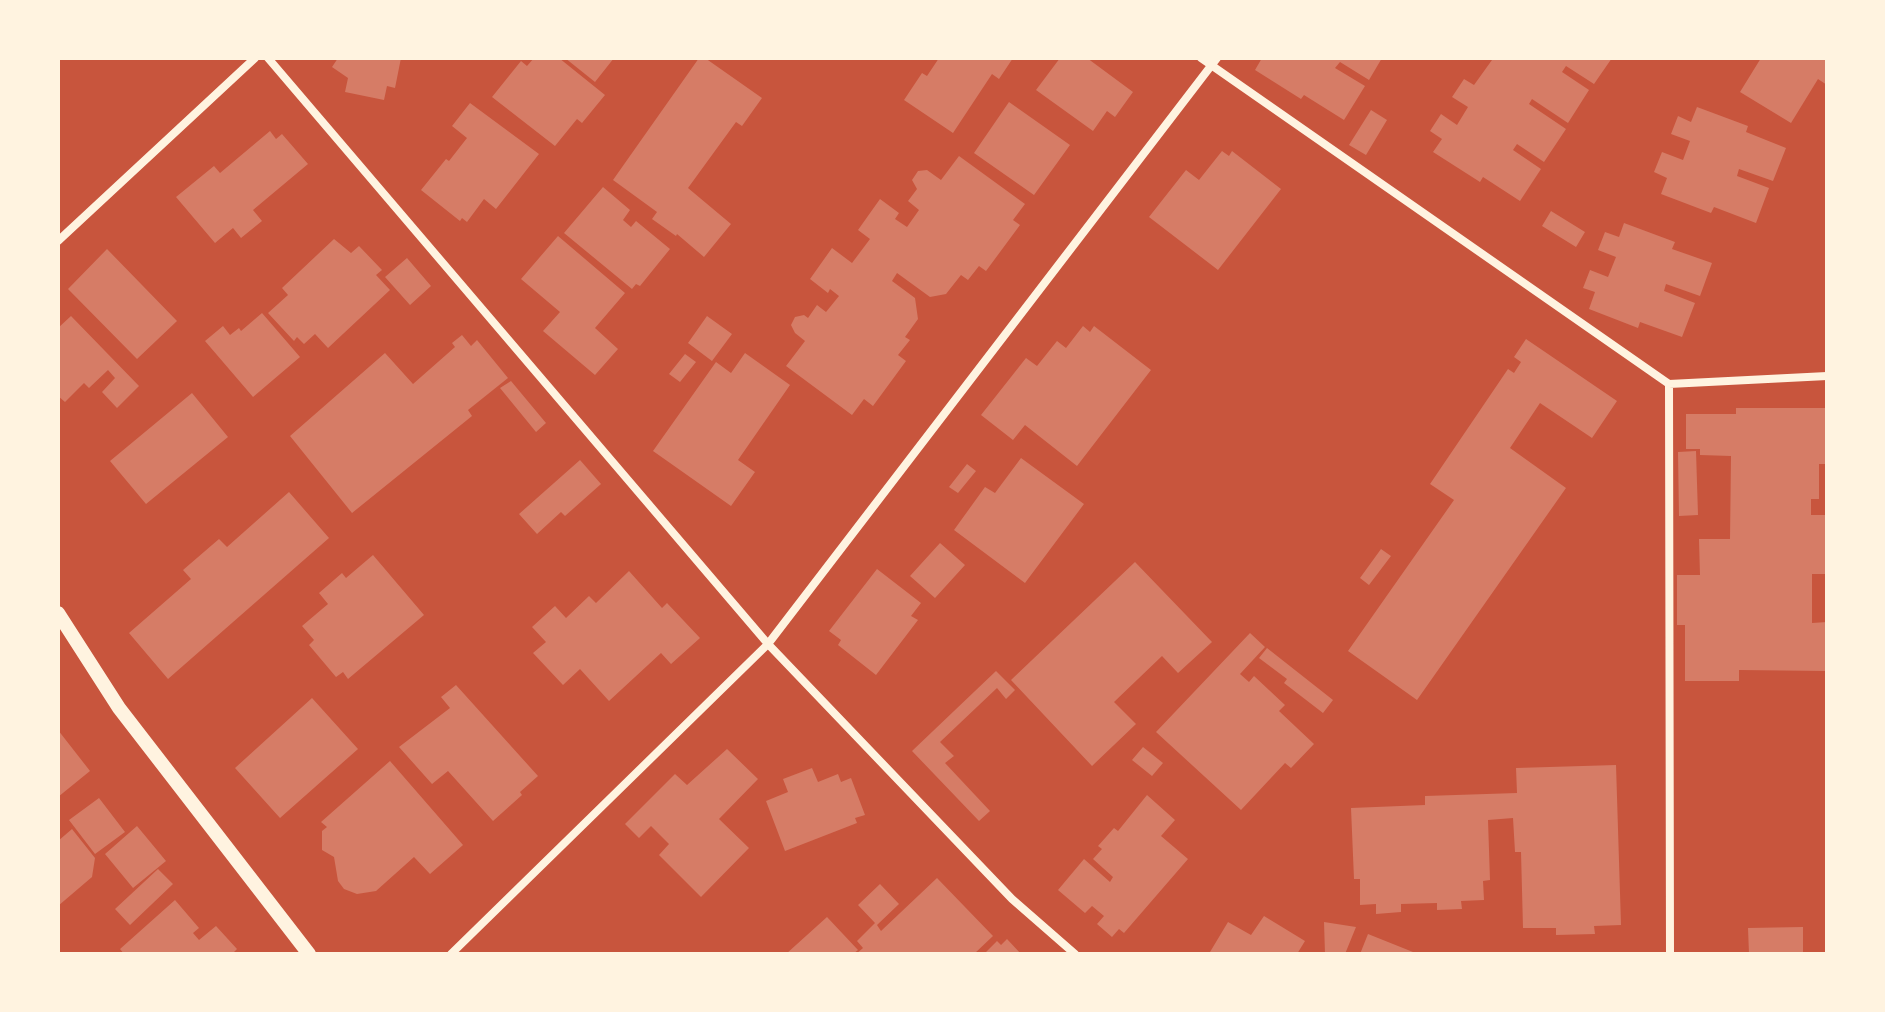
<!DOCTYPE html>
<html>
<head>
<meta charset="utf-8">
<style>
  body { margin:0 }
  #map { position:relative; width:1885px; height:1012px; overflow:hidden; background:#c8553d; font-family:Karla,sans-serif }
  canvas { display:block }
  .frame { position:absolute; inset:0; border:60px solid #fff3e0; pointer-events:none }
</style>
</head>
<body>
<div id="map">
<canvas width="1885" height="1012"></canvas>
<div class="frame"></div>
</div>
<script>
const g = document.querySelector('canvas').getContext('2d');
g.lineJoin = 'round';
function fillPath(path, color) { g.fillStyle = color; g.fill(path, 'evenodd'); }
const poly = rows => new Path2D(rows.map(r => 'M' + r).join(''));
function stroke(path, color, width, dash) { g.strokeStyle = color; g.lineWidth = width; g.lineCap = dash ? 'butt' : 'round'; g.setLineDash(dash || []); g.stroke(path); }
const building = poly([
  [338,58,401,58,395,88,387,86,384,100,345,92,348,78,332,67],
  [534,58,559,58,605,95,582,123,577,119,555,146,492,97,521,61,527,66],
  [565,58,614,58,595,82],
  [699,58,705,58,762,98,742,126,736,122,688,188,731,224,704,257,677,234,676,236,652,219,657,212,613,180],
  [939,58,1013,58,999,79,992,74,953,133,904,100,922,73,927,76],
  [1060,58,1087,58,1133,92,1115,117,1107,111,1093,131,1036,90],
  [1262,58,1382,58,1369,80,1340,62,1335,68,1365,86,1344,120,1304,95,1301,99,1255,70],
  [1489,58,1612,58,1594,84,1566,66,1562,72,1589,90,1568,123,1532,99,1529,104,1566,129,1544,162,1517,144,1513,150,1541,169,1520,201,1483,177,1480,182,1433,152,1442,139,1430,131,1441,114,1457,125,1468,107,1452,97,1464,79,1474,85,1492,60],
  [1761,58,1827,58,1827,85,1818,79,1791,123,1740,92],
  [1009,102,1070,145,1034,195,974,153],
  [470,103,539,154,496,209,484,199,467,222,462,218,460,221,421,190,446,159,449,161,467,138,452,126],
  [1697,107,1748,126,1746,132,1786,148,1773,181,1739,169,1737,176,1769,188,1756,223,1714,207,1711,213,1661,194,1667,178,1654,172,1662,152,1683,160,1690,141,1671,134,1678,116,1691,122],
  [1371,110,1387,120,1366,155,1349,145],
  [270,131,276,139,282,134,308,164,253,210,262,221,241,238,233,228,215,243,176,197,214,166,220,173],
  [1222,151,1229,156,1232,151,1281,189,1218,270,1149,217,1186,170,1199,180],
  [959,156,1025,204,1013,220,1020,225,986,271,979,266,968,280,961,275,946,294,930,297,897,273,892,281,915,298,918,319,905,337,910,340,898,355,906,361,873,406,864,399,852,415,786,366,805,341,795,333,791,325,795,317,804,315,808,318,817,305,826,312,839,296,830,289,828,293,810,279,832,248,852,263,870,239,858,230,880,199,899,213,895,219,907,227,919,210,908,201,917,189,912,180,918,171,927,170,941,180],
  [603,187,630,210,623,220,631,227,636,221,670,249,640,286,636,284,632,289,564,233],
  [1551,211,1585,232,1576,247,1542,226],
  [1624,223,1675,242,1672,249,1712,263,1700,296,1666,284,1664,291,1695,303,1682,337,1640,322,1638,328,1589,309,1595,292,1583,288,1590,270,1608,277,1616,257,1598,250,1605,232,1619,237],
  [558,236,625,293,595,328,618,349,595,375,543,331,560,312,521,279],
  [334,239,351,253,359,246,382,270,376,275,390,290,328,348,315,334,304,344,297,337,294,341,268,313,288,295,282,288],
  [107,249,177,321,137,359,68,289],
  [407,258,431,286,410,305,385,277],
  [262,313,300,357,253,397,205,341,223,326,230,335,239,328,241,331],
  [71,316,139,386,117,408,102,392,115,378,108,370,89,388,84,383,65,402,58,396,58,328],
  [707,316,732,334,712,361,688,343],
  [1083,326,1090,332,1094,326,1151,370,1077,466,1025,425,1013,440,981,415,1026,358,1037,366,1057,341,1066,348],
  [462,335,471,346,477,340,508,378,468,410,472,416,352,513,290,436,385,353,413,384,455,347,452,343],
  [1526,339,1617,401,1592,438,1540,403,1510,448,1566,488,1417,700,1348,651,1454,500,1430,484,1508,369,1514,373,1521,362,1514,357],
  [745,353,790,385,738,460,755,472,731,506,653,451,716,362,731,373],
  [685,354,696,362,680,382,669,374],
  [511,381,546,423,536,432,500,388],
  [192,393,228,437,146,504,110,461],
  [1736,408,1827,408,1827,464,1819,464,1819,499,1811,499,1811,515,1827,515,1827,574,1812,574,1812,623,1827,622,1827,671,1739,670,1739,681,1685,681,1685,625,1677,625,1677,575,1700,575,1699,539,1730,539,1731,456,1700,455,1700,449,1686,449,1686,414,1736,414],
  [1696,451,1698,515,1679,516,1678,452],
  [1021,458,1084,504,1025,583,954,530,985,487,995,493],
  [580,460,601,484,565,516,561,512,537,534,519,514],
  [967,464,976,471,958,493,949,487],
  [289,492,329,538,168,679,129,633,191,579,183,570,219,539,227,547],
  [940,543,965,565,935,598,910,576],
  [1381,549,1391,556,1369,585,1360,578],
  [373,555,424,615,348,679,343,672,336,677,309,645,314,640,302,626,328,604,319,593,342,573,346,578],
  [1135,562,1212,642,1178,673,1162,656,1114,702,1136,724,1092,766,1011,680],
  [877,569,921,603,911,616,918,620,876,675,838,645,841,640,829,631],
  [629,571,662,608,667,603,700,638,671,664,661,653,609,701,580,669,563,685,533,653,546,642,532,627,555,606,566,618,589,596,596,603],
  [1250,633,1265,647,1240,674,1249,682,1254,676,1285,705,1279,711,1314,744,1291,768,1285,763,1241,810,1156,732],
  [1267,648,1333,700,1323,713,1284,683,1287,679,1259,658],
  [996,671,1015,690,1006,699,997,688,940,742,954,756,945,763,990,811,979,821,912,751],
  [456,685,538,776,520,792,522,795,493,821,448,771,432,784,399,747,450,708,441,697],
  [312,698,358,749,280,818,235,768],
  [58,730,90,771,58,797],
  [1143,747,1163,763,1152,776,1132,760],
  [727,749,758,779,719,819,749,848,701,897,659,855,669,844,651,826,639,838,625,824,675,774,687,785],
  [390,761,463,845,430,874,414,857,376,891,357,894,344,889,338,881,334,857,322,850,322,831,327,827,321,822],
  [1616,765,1621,925,1594,926,1595,934,1556,935,1556,928,1523,928,1521,852,1515,852,1513,818,1488,820,1490,880,1483,881,1484,900,1461,901,1462,909,1437,910,1437,903,1401,904,1401,912,1376,914,1376,904,1360,905,1360,879,1354,879,1351,808,1425,805,1425,796,1517,793,1516,768],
  [812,768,818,782,838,774,841,782,851,778,865,815,855,818,857,823,785,851,766,801,788,792,783,779],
  [1147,795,1175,820,1161,836,1188,859,1124,933,1119,929,1112,937,1097,924,1104,916,1092,906,1085,913,1058,890,1084,859,1110,882,1113,877,1093,859,1102,849,1098,846,1114,828,1118,831],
  [99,798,125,832,95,854,69,820],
  [137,826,166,861,133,888,105,854],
  [72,829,95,858,92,877,58,906,58,841],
  [158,869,173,884,130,925,115,909],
  [937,878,993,936,974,954,856,954,863,948,857,941,875,923,858,905,880,884,899,904,877,925,881,931],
  [175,900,199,928,193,933,199,940,216,926,237,949,232,954,124,954,120,949],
  [1264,916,1305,941,1297,954,1214,954,1210,952,1228,922,1251,935],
  [827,917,858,950,853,954,786,954],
  [1324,922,1356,927,1345,954,1325,954],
  [1803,927,1803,954,1749,954,1748,928],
  [1368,934,1418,954,1360,954],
  [1007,939,1021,954,984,954,997,941,1001,945]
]);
const minor = poly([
  [268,58,768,644,1012,899,1075,954],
  [1201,58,1669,384,1827,376],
  [58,241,255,58],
  [1669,384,1670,954],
  [451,954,768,644,1217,58]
]);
const tertiary = poly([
  [58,613,119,708,309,954]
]);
fillPath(building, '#d67c66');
stroke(minor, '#fff3e0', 8);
stroke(tertiary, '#fff3e0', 14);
</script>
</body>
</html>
